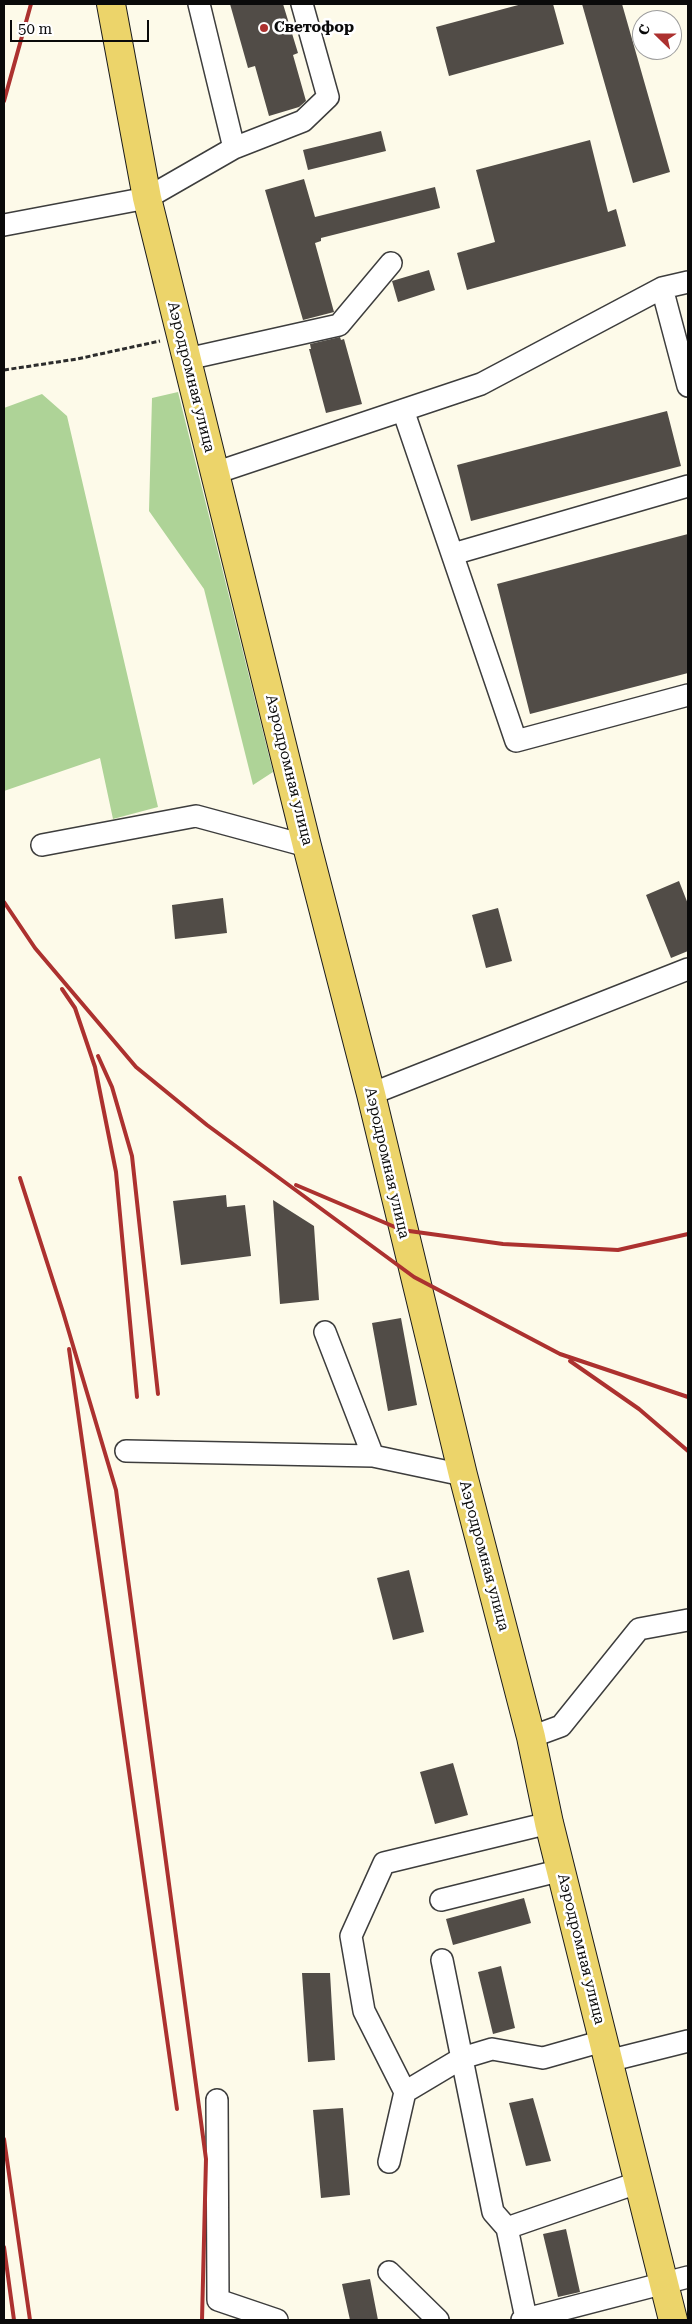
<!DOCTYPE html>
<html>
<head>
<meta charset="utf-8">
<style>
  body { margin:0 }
  #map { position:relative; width:692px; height:2324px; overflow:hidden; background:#fdfae9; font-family:"Roboto Serif",serif }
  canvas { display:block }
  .frame { position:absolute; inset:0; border:5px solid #0a0a0a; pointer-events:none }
  .north { position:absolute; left:632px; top:10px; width:50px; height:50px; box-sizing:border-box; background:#fff; border:1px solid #9d9d9d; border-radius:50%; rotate:292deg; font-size:14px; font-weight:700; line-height:20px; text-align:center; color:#0a0a0a }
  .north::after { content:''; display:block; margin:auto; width:18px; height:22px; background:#ac312f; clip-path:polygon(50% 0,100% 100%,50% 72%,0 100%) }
  .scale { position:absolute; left:10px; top:20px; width:139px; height:22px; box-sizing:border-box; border:2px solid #0a0a0a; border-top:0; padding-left:6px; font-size:15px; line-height:18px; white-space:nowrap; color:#0a0a0a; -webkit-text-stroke:4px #fff; paint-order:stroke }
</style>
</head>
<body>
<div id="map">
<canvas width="692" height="2324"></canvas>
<div class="frame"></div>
<div class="north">С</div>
<div class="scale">50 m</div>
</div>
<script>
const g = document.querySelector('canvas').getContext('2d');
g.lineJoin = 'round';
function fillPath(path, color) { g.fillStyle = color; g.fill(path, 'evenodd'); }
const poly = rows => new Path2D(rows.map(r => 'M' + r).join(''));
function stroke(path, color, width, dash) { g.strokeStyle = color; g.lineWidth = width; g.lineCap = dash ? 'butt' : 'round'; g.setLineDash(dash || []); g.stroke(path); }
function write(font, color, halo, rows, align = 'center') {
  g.font = font + ' "Roboto Serif",serif'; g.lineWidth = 5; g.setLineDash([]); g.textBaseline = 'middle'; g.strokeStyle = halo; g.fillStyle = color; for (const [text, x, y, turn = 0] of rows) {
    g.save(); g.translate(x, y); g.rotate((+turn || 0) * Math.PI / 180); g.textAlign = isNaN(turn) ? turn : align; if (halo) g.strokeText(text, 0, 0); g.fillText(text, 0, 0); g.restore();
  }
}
const forest = poly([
  [178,392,273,772,253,785,204,589,149,511,152,398],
  [42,394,67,416,158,807,113,819,100,758,4,791,4,408]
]);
const building = poly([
  [230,4,283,4,298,53,293,55,306,101,299,107,269,116,255,66,248,68],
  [522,4,553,4,564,44,449,76,436,27],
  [582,4,622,4,670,172,633,183],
  [381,131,386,151,308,170,303,150],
  [590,140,608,212,616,209,626,246,467,290,457,253,495,242,476,170],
  [304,179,315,217,435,187,440,208,321,238,321,241,315,243,334,312,303,320,265,190],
  [429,270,435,290,398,302,392,281],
  [340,337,341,340,344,339,362,404,326,413,309,349,311,349,310,344],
  [667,411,681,466,471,521,457,465],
  [688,534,688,673,530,714,497,584],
  [679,881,688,904,688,951,671,958,646,895],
  [223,898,227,933,175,939,172,905],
  [498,908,512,961,486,968,472,915],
  [226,1195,227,1207,245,1205,251,1256,181,1265,173,1201],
  [273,1200,314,1226,319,1300,280,1304],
  [401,1318,417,1405,388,1411,372,1323],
  [409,1570,424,1632,393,1640,377,1578],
  [453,1763,468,1815,435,1824,420,1772],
  [524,1898,531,1923,453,1945,446,1919],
  [501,1966,515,2028,493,2034,478,1972],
  [302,1973,330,1973,335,2060,308,2062],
  [533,2098,551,2161,526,2166,509,2103],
  [343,2108,350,2195,321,2198,313,2110],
  [566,2229,580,2292,558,2297,543,2234],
  [370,2279,378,2320,350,2320,342,2284]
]);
const path = poly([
  [4,370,77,359,160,341]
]);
const minor = poly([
  [199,4,234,148],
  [4,225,147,198,234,148,303,121,328,97,302,4],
  [662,288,688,386],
  [187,359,339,325,391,263],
  [403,410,516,741,688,695],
  [215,473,481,384,662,288,688,282],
  [453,554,688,486],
  [42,845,196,816,307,846],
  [371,1094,688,969],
  [325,1332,373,1456,463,1475],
  [126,1451,373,1456],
  [531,1737,561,1726,639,1629,688,1620],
  [441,1900,562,1870],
  [442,1960,493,2212,507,2228,637,2183],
  [608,2061,688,2041],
  [405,2092,364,2011,351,1936,384,1863,549,1823],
  [217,2100,218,2300,277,2320],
  [389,2162,405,2092,462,2058,492,2049,543,2058,603,2041],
  [507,2228,526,2318],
  [389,2272,438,2320],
  [522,2320,688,2277]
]);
const major = poly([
  [111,4,147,198,307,846,371,1094,463,1475,531,1737,549,1823,673,2320]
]);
const rail = poly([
  [4,101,31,4],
  [4,902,35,948,136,1067,207,1125,414,1277,560,1354,688,1397],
  [62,989,75,1008,95,1067,116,1172,137,1397],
  [98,1056,112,1087,132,1156,158,1394],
  [20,1178,63,1312,116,1490,206,2159,202,2320],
  [296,1185,402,1230,503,1244,618,1250,688,1234],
  [69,1349,177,2109],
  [570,1361,639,1409,688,1451],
  [4,2139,30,2320],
  [4,2247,14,2320]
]);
const markers = [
  [264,28,5,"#ac312f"]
];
const poiNames = [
  ["Светофор",274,28]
];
const streetNames = [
  ["Аэродромная улица",191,377,76],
  ["Аэродромная улица",289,770,76],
  ["Аэродромная улица",387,1163,77],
  ["Аэродромная улица",484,1556,75],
  ["Аэродромная улица",581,1949,76]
];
fillPath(forest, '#aed397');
fillPath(building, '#514c47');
stroke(minor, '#3d3d3d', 24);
stroke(major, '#1b1b1b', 30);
stroke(path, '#2c2c2c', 3, [5, 2.5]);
stroke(minor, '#fff', 21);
stroke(major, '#ecd46a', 28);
stroke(rail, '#ac312f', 4);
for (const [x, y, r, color] of markers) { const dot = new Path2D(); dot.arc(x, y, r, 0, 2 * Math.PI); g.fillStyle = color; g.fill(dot); stroke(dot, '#fff', 2); }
write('bold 15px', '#0a0a0a', '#fff', poiNames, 'left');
write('15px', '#0a0a0a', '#fff', streetNames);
</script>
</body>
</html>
